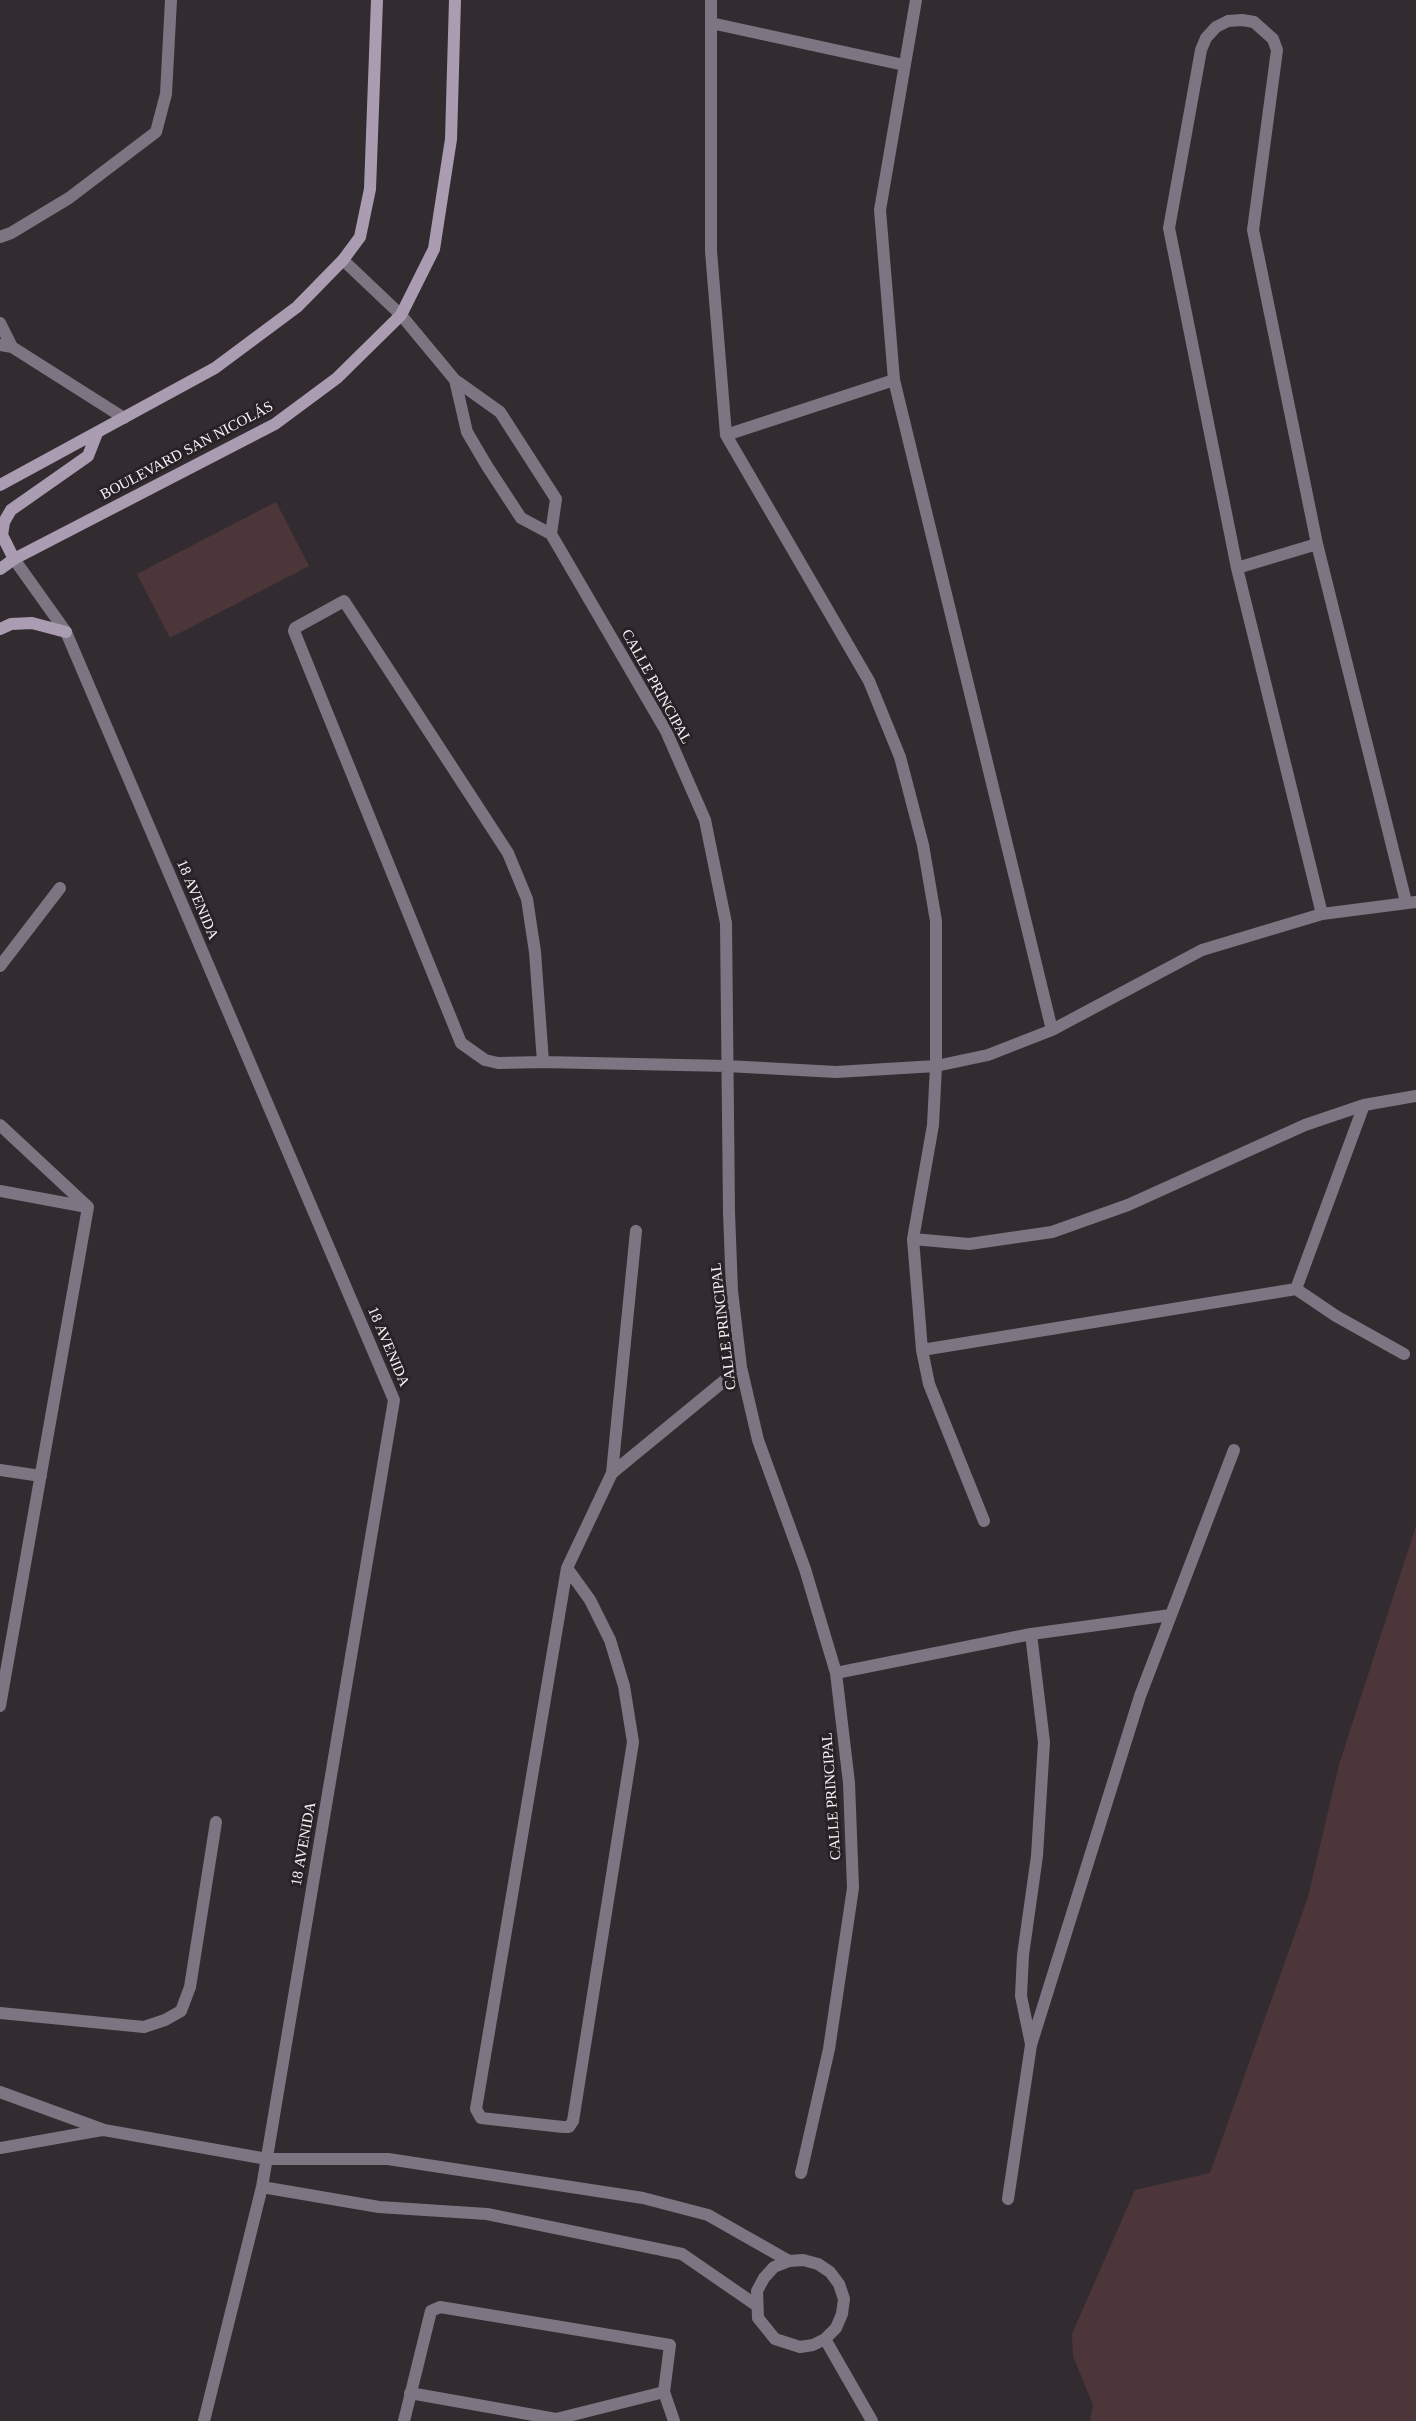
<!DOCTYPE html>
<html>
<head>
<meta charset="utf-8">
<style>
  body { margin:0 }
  canvas { display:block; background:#322c31 }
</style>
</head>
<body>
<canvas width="1416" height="2421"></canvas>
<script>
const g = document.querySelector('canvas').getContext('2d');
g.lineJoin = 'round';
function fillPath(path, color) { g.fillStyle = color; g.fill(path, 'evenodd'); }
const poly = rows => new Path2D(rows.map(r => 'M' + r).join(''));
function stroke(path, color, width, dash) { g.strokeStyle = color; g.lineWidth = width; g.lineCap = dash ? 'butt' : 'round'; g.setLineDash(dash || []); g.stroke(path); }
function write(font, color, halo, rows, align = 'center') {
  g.font = font + ' "Times New Roman",serif'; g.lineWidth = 6; g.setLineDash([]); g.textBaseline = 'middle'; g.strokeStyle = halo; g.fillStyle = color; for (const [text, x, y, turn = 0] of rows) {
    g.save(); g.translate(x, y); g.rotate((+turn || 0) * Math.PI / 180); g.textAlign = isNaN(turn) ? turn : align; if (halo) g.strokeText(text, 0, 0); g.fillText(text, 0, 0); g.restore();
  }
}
const green = poly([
  [276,502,309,566,170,638,137,574],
  [1416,1526,1416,2421,1090,2421,1093,2405,1073,2356,1072,2334,1135,2190,1210,2173,1308,1897,1339,1765]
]);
const lane = poly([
  [0,2013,144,2027,165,2020,181,2011,190,1987,216,1822]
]);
const street = poly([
  [711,0,711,251,726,435,869,681,900,757,923,845,936,921,936,1066,933,1125,913,1239,922,1350,929,1384,984,1521],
  [916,0,880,210,894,380,1052,1030],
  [711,23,904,65],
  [0,237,11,233,69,198,156,132,166,94,171,0],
  [343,260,401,315,455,380,500,412,556,499,551,534],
  [0,323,12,347],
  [0,345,12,347,124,418],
  [455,380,467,432,487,466,521,518,551,534,666,731,705,820,726,923,729,1212,732,1291,741,1367,758,1440,805,1569,836,1673,849,1783,853,1888,829,2049,801,2173],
  [726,435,894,380],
  [14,559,66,632,394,1400,262,2187,204,2421],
  [1237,568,1317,544],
  [1322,914,1237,568,1169,228,1201,50,1206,38,1216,27,1228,21,1242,20,1254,22,1273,39,1277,50,1253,230,1317,544,1406,902],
  [0,966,60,888],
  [543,1062,535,952,527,899,508,853,344,601,295,628,294,631,461,1043,485,1060,498,1063,543,1062,727,1066,836,1072,936,1066,988,1055,1052,1030,1202,950,1322,914,1416,902],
  [0,1125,88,1207,0,1706],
  [0,1191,87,1207],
  [913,1239,969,1244,1052,1232,1128,1205,1305,1125,1364,1105,1416,1096],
  [1296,1289,1364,1105],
  [922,1350,1296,1289,1336,1316,1404,1354],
  [0,1470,41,1476],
  [612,1473,741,1367],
  [567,1568,590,1600,610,1640,624,1686,633,1742,573,2121,569,2127,563,2127,481,2118,476,2109,567,1568,612,1473,636,1231],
  [836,1673,1031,1634,1171,1615],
  [1031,2044,1021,1996,1023,1955,1037,1856,1044,1742,1031,1634],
  [0,2092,104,2130,267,2159,388,2159,643,2198,708,2215,789,2261,803,2260,818,2264,830,2272,839,2284,844,2299,842,2314,836,2328,825,2339,813,2345,800,2347,775,2339,758,2318,757,2291,764,2278,774,2267,789,2261],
  [0,2148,102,2130],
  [262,2187,379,2207,487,2214,682,2254,756,2305],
  [1008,2199,1031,2045,1140,1696,1234,1450],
  [825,2339,872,2421],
  [410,2393,556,2419,664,2392],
  [404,2421,431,2311,440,2307,670,2345,664,2392,674,2421]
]);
const secondary = poly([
  [0,485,215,368,297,307,343,260,360,237,370,189,377,0],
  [14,559,2,535,4,522,11,510,88,456,97,433],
  [0,569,14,559,275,424,337,378,401,315,434,249,451,139,455,0],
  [0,629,11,624,32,623,66,632]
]);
const streetNames = [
  ["BOULEVARD SAN NICOLÁS",187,451,-28],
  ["CALLE PRINCIPAL",656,687,61],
  ["18 AVENIDA",197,900,67],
  ["CALLE PRINCIPAL",724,1326,-97],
  ["18 AVENIDA",388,1347,67],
  ["CALLE PRINCIPAL",832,1796,-94],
  ["18 AVENIDA",304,1844,-80]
];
fillPath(green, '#4c3639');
stroke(lane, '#7d7582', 12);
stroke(street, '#7d7582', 12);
stroke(secondary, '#aa9db2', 12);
write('15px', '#f8f3f7', '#282227', streetNames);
</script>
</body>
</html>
